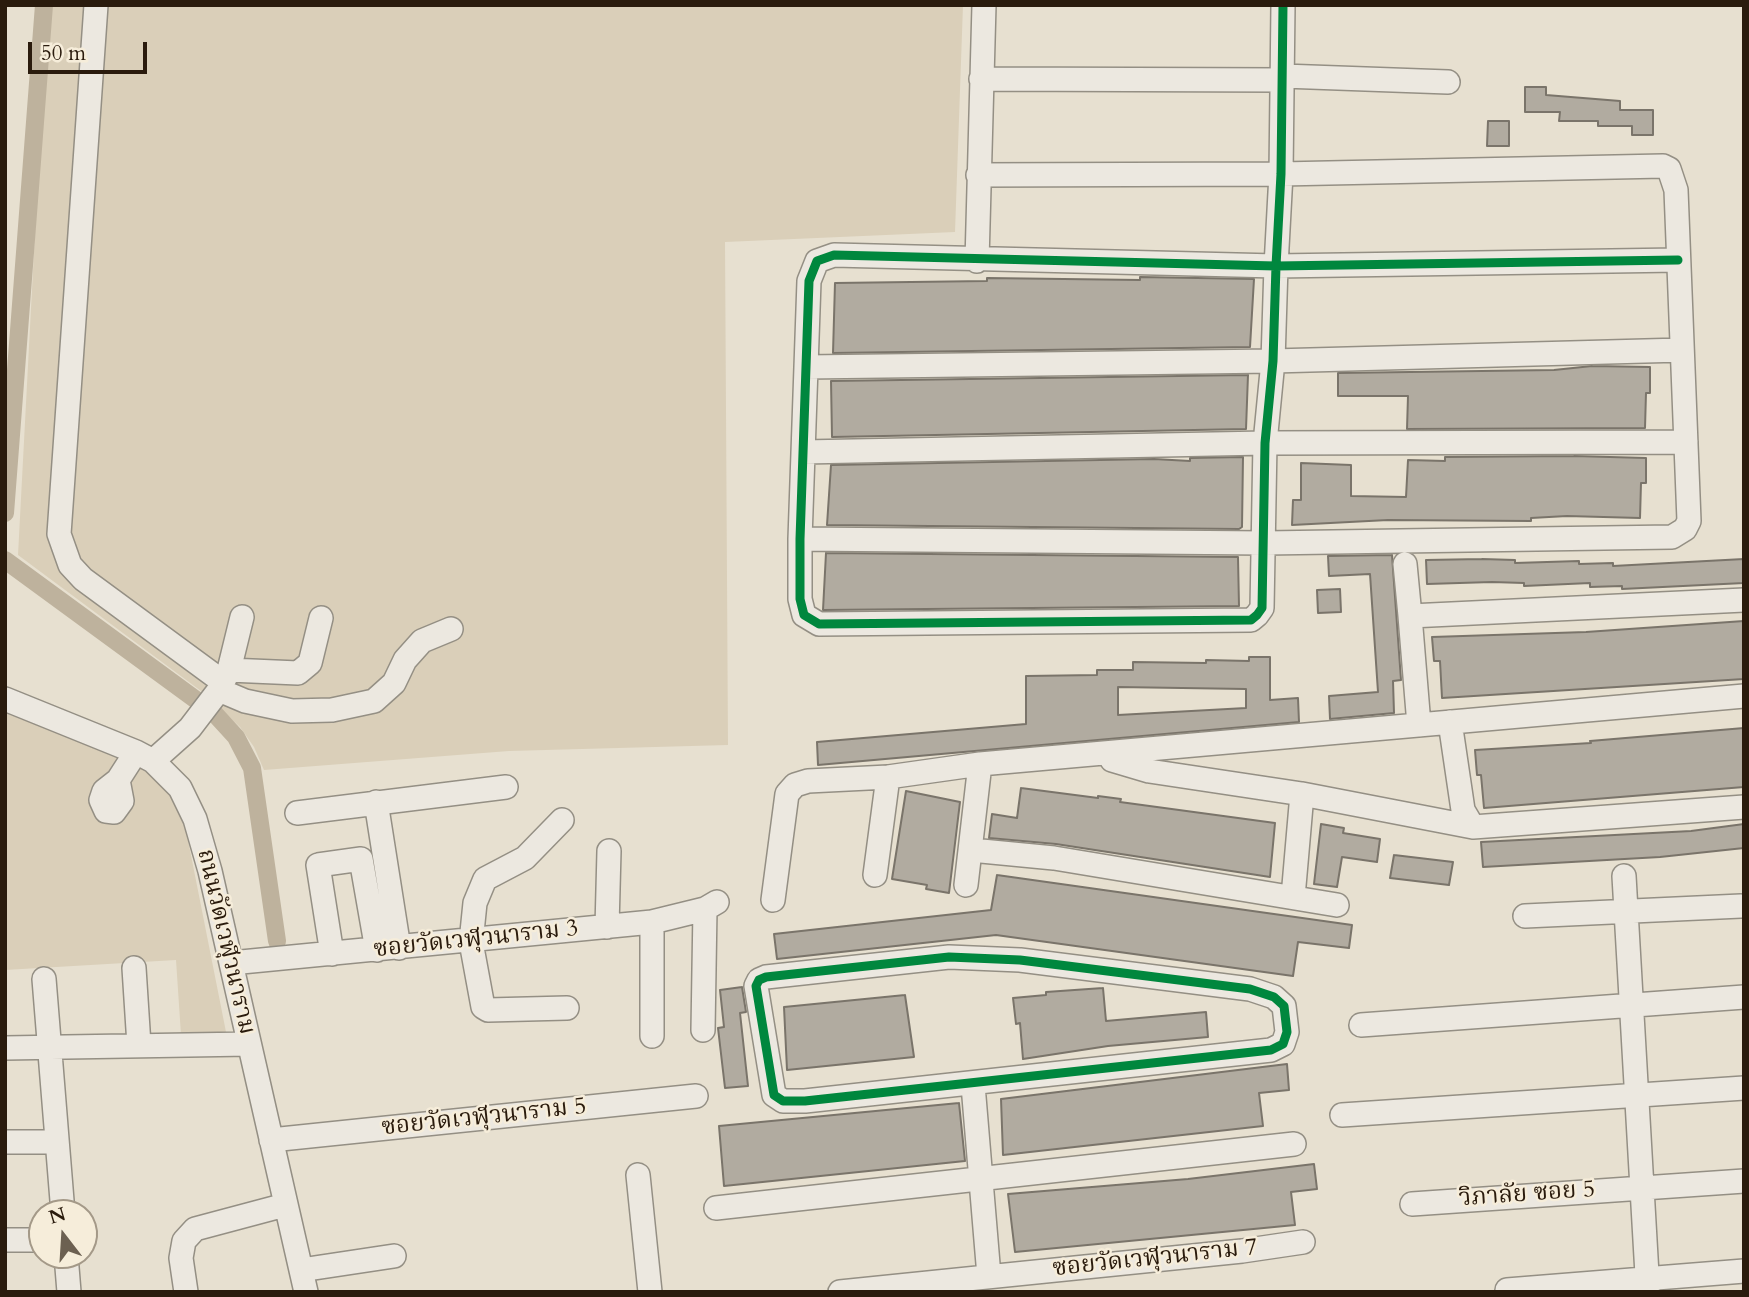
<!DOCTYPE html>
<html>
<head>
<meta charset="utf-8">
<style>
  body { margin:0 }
  #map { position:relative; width:1749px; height:1297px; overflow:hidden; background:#e7e0d0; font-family:Cardo,serif }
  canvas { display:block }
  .frame { position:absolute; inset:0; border:7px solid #2a1b0d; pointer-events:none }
  .north { position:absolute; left:28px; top:1199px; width:70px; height:70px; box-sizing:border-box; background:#f6edda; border:2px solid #a49988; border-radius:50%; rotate:343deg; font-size:19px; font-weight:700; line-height:28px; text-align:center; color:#2a1b0d }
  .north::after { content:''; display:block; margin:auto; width:24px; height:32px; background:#6c6051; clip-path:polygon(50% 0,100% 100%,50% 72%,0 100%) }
  .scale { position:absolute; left:28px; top:42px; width:119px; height:32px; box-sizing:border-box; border:4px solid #2a1b0d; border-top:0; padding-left:9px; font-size:21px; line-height:24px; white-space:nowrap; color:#2a1b0d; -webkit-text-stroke:5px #f6edda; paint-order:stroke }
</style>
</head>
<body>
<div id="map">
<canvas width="1749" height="1297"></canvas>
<div class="frame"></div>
<div class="north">N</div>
<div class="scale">50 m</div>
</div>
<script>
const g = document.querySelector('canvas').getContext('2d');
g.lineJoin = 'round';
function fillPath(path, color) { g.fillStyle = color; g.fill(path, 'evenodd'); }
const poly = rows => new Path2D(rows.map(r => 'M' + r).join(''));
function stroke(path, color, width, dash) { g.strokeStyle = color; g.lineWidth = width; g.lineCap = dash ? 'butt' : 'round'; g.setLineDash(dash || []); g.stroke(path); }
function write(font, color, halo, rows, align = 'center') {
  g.font = font + ' Cardo,"Noto Serif Thai",serif'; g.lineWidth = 5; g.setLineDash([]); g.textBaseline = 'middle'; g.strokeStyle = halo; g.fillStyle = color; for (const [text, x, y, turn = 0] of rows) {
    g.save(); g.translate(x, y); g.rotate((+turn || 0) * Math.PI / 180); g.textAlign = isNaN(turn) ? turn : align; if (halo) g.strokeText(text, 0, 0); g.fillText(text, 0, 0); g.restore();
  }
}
const green = poly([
  [47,5,963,5,955,232,725,242,728,745,509,751,264,770,254,747,240,727,201,691,18,555],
  [5,713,112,750,135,761,172,792,185,825,226,1032,181,1035,176,960,5,970]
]);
const canal = poly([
  [5,513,44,5],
  [5,560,214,713,236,737,252,768,277,941]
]);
const building = poly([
  [1525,87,1546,87,1546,95,1620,101,1620,110,1653,110,1653,135,1632,135,1632,126,1598,126,1598,121,1559,121,1560,112,1525,112,1525,87],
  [1488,121,1509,121,1509,146,1487,146,1488,121],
  [1140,277,1254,279,1250,347,833,353,835,283,987,281,987,278,1140,280,1140,277],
  [1592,366,1650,367,1650,393,1646,393,1645,428,1407,429,1408,396,1338,396,1338,373,1554,370,1592,366],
  [1248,375,1246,429,832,437,831,381,1248,375],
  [1574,456,1646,458,1646,483,1641,483,1640,518,1567,516,1531,518,1531,521,1388,520,1292,525,1293,500,1301,500,1301,463,1351,465,1351,496,1406,497,1408,460,1445,461,1445,457,1574,456],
  [1243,457,1242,527,1239,529,827,525,831,465,1154,459,1190,461,1190,458,1243,457],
  [826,553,1238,557,1239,606,823,610,826,553],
  [1392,555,1401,680,1393,681,1394,713,1330,719,1329,696,1378,692,1370,574,1329,576,1328,556,1392,555],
  [1482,559,1515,560,1515,563,1579,561,1579,564,1613,563,1613,566,1744,559,1744,583,1622,589,1622,586,1590,587,1590,583,1524,586,1524,583,1492,582,1427,584,1426,560,1482,559],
  [1340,589,1341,612,1318,613,1317,590,1340,589],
  [1744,621,1744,679,1442,698,1440,661,1434,661,1432,637,1586,632,1744,621],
  [1249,657,1270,657,1270,700,1298,698,1299,722,818,765,817,742,1026,724,1026,676,1097,675,1097,670,1133,670,1133,662,1206,663,1206,660,1249,661,1249,657],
  [1118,687,1246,689,1246,708,1118,715,1118,687],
  [1744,728,1744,787,1484,808,1481,775,1477,775,1475,750,1591,743,1590,741,1744,728],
  [1021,788,1098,798,1098,796,1121,799,1120,802,1275,823,1270,877,1056,844,989,838,992,814,1017,818,1021,788],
  [906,791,960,802,949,893,926,889,927,885,892,879,906,791],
  [1321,824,1344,828,1343,833,1380,839,1377,862,1342,857,1337,887,1314,884,1321,824],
  [1744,824,1744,848,1660,857,1483,867,1481,842,1691,831,1744,824],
  [1394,855,1453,862,1449,885,1390,878,1394,855],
  [997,875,1352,925,1349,948,1298,942,1293,976,996,935,777,959,774,934,991,910,997,875],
  [742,987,746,1012,740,1013,748,1086,725,1088,718,1028,724,1027,720,990,742,987],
  [1103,988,1106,1021,1206,1012,1208,1037,1108,1046,1023,1059,1020,1023,1016,1024,1013,998,1046,995,1046,992,1103,988],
  [905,995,914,1057,787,1070,784,1007,905,995],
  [1287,1064,1289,1090,1259,1093,1263,1126,1003,1155,1001,1099,1287,1064],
  [959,1103,965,1161,724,1186,719,1126,959,1103],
  [1314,1164,1317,1189,1291,1192,1295,1225,1015,1252,1008,1194,1188,1179,1314,1164]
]);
const minor = poly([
  [96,5,59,534,70,565,83,579,223,682],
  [1283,5,1281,174,1276,266,1273,361,1265,443,1262,608,1257,615,1251,620,819,624,804,615,800,599,800,539,809,281,817,261,834,255,1276,266,1678,260],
  [1283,76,1448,82],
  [981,79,1283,80],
  [977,261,984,5],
  [806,367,1273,361,1682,350],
  [803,452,1265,443,1686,442],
  [800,539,1265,543,1672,537,1685,529,1689,521,1676,190,1669,169,1663,166,1281,174,978,175],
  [1405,564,1410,616],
  [229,670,298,673,310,663,321,618],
  [219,690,245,701,292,711,332,710,374,701,394,683,405,660,422,641,451,629],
  [5,699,136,752,153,761,180,788,195,819,210,871,306,1292],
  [1450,722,1463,810,1473,827,1744,807],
  [1419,725,1410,616,1744,600],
  [1112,760,1149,771,1302,794,1473,827],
  [153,761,190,728,219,690,229,670,242,617],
  [118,780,122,801,114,812,106,811,101,800,104,791,118,780,136,752],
  [376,802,399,948],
  [297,813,506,787],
  [562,820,525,858,485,879,475,903,471,942,483,1007,488,1010,567,1008],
  [971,850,1054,858,1337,905],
  [875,875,888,777],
  [1624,876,1648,1292],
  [966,885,980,764],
  [1293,897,1302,794],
  [773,900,787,794,795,785,808,781,888,777,980,764,1744,696],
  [1525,916,1741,906],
  [607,927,609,851],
  [332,954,318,865,361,859,377,950],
  [949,957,1020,960,1250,989,1274,997,1284,1006,1287,1032,1283,1044,1271,1050,805,1101,783,1101,774,1095,756,986,759,980,766,977,949,957],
  [231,963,652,922,705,909,717,902],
  [134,968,139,1045],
  [44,979,63,1213],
  [1361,1025,1744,997],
  [703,1030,705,909],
  [652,1036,652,922],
  [5,1048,249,1044],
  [973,1085,989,1276],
  [1342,1115,1744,1088],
  [271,1140,696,1096],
  [5,1142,57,1142],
  [638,1175,650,1292],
  [1412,1204,1744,1181],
  [716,1208,1294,1144],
  [5,1240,42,1240],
  [66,1255,69,1292],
  [301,1270,394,1256],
  [1507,1290,1744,1271],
  [186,1292,181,1258,184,1241,195,1229,285,1205],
  [840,1292,1242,1251,1303,1242]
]);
const cycleway = poly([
  [1283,5,1281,174,1276,266,1273,361,1265,443,1262,608,1257,615,1251,620,819,624,804,615,800,599,800,539,809,281,817,261,834,255,1276,266,1678,260],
  [949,957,1020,960,1250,989,1274,997,1284,1006,1287,1032,1283,1044,1271,1050,805,1101,783,1101,774,1095,756,986,759,980,766,977,949,957]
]);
const streetNames = [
  ["ซอยวัดเวฬุวนาราม 3",476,940,-6],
  ["ถนนวัดเวฬุวนาราม",225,942,77],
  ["ซอยวัดเวฬุวนาราม 5",484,1118,-6],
  ["วิภาลัย ซอย 5",1527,1195,-4],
  ["ซอยวัดเวฬุวนาราม 7",1155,1259,-6]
];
fillPath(green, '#dacfb9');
stroke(canal, '#beb29d', 18);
fillPath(building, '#b1aba0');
stroke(building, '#7a746a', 2);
stroke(minor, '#948f84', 26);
stroke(minor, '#ece8e0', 23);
stroke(cycleway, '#00873e', 9);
write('24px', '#2a1b0d', '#f6edda', streetNames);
</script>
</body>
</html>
